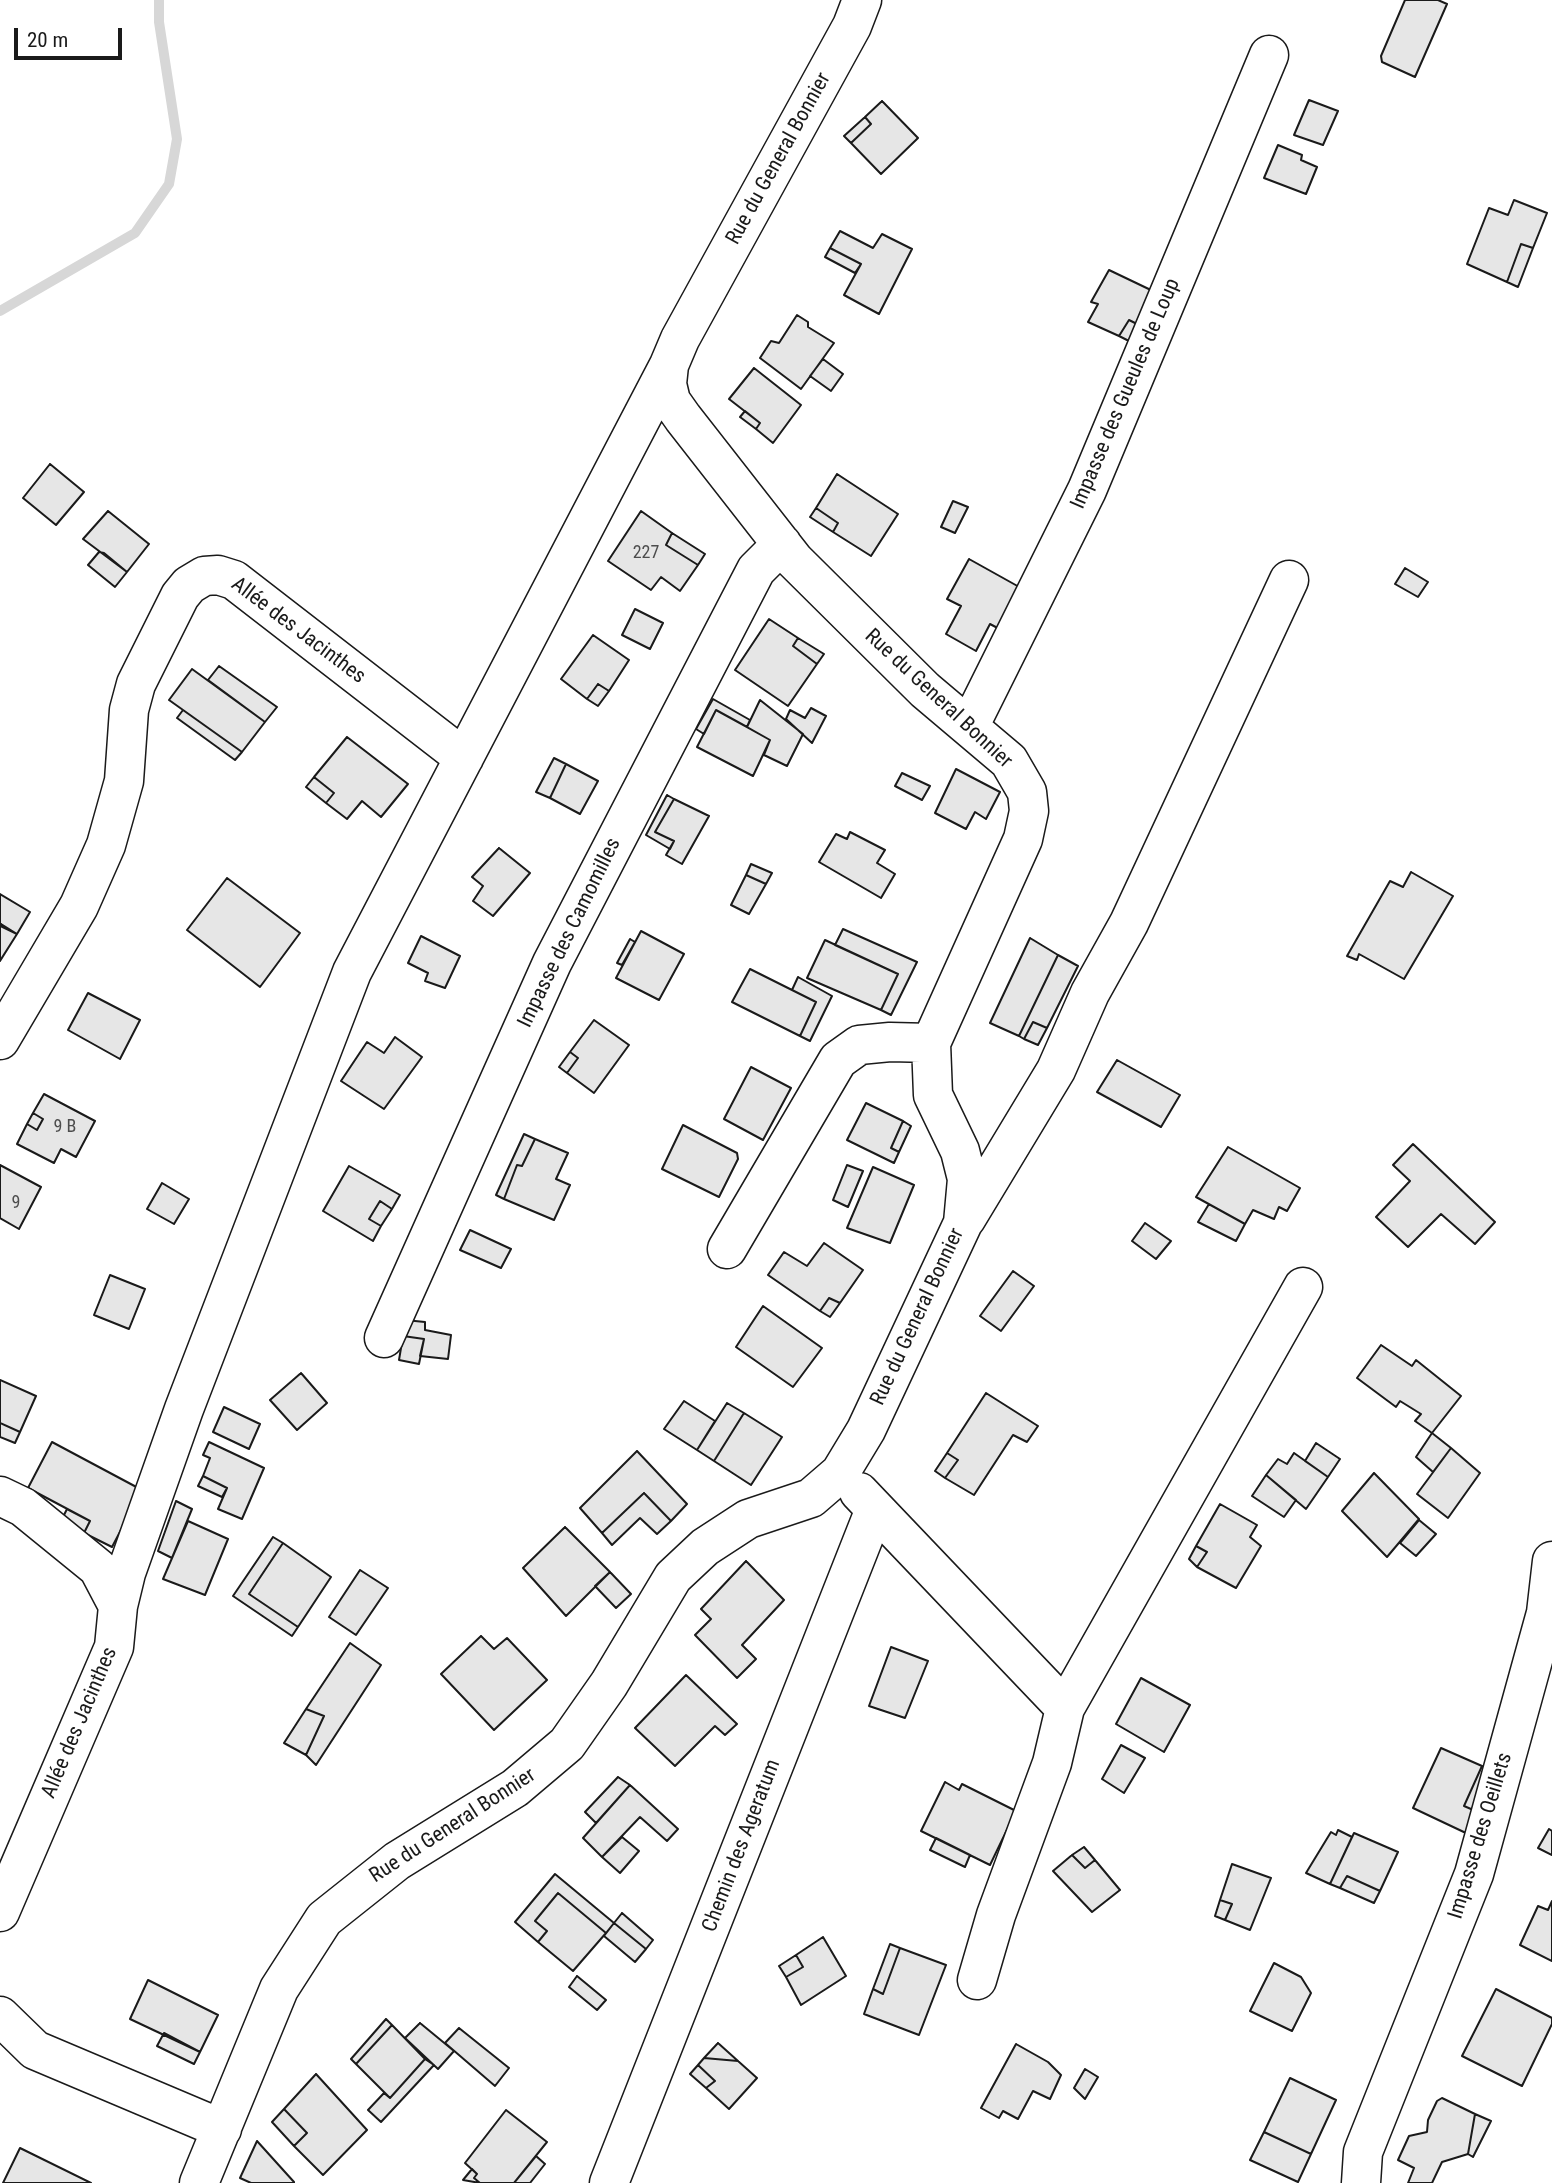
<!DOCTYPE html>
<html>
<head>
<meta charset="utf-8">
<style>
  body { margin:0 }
  #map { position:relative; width:1552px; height:2183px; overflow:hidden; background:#fff; font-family:"Roboto Condensed",sans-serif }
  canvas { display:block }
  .scale { position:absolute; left:14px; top:28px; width:108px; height:32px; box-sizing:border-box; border:4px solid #1a1a1a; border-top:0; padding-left:9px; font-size:21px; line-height:24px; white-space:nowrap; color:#1a1a1a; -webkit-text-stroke:5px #fff; paint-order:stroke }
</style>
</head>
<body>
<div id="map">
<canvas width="1552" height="2183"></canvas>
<div class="scale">20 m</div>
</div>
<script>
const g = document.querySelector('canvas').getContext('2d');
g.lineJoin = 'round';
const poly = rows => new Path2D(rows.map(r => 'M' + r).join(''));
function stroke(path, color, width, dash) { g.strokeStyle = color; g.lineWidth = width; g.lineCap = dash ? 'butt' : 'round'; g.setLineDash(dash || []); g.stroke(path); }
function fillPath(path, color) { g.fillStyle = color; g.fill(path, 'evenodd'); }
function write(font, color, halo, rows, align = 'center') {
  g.font = font + ' "Roboto Condensed",sans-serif'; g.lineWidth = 5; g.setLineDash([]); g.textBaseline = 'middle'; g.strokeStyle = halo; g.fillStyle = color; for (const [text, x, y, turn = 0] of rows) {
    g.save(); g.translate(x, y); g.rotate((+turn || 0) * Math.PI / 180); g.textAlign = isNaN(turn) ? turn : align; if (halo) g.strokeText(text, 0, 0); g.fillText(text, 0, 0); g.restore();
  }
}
const stream = poly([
  [0,311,135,233,169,184,177,139,159,22,159,0]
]);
const building = poly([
  [1405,0,1438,0,1447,4,1415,77,1382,62,1381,56,1405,0],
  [1309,100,1338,111,1323,145,1294,135,1309,100],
  [882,101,918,138,881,174,851,143,871,124,865,117,882,101],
  [865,117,871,124,851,143,844,136,865,117],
  [1278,145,1302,155,1301,160,1317,167,1306,194,1264,178,1278,145],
  [1514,200,1547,213,1533,248,1521,244,1507,282,1467,264,1489,208,1508,215,1514,200],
  [840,231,873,248,882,234,912,249,879,314,844,295,861,264,830,248,840,231],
  [1521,244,1533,248,1518,287,1507,282,1521,244],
  [830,248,861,264,855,273,825,257,830,248],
  [1109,270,1155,292,1139,325,1129,320,1119,336,1088,322,1098,304,1091,302,1109,270],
  [797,315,808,322,808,327,834,343,801,389,760,358,771,341,779,343,797,315],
  [1129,320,1139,325,1131,342,1119,336,1129,320],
  [823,359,843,374,831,391,810,376,823,359],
  [754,368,801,405,773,443,756,429,760,423,729,399,754,368],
  [745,411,760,423,756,429,740,417,745,411],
  [50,464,84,492,56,525,23,498,50,464],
  [837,474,898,514,871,556,833,532,838,523,816,508,837,474],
  [953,501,968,507,955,533,941,527,953,501],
  [816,508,838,523,833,532,810,517,816,508],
  [108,511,149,544,127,572,83,539,108,511],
  [641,511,672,533,666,545,698,565,680,591,661,577,651,590,608,561,641,511],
  [672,533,705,554,698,565,666,545,672,533],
  [99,552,104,553,127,572,115,587,88,565,99,552],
  [969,559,1030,593,1007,633,990,624,976,651,946,634,961,606,947,599,969,559],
  [1405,568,1428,582,1418,597,1395,584,1405,568],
  [635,609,663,623,650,649,622,635,635,609],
  [769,619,798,638,793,646,817,664,788,706,735,670,769,619],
  [593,635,629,660,609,691,598,684,587,699,561,679,593,635],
  [798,638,824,654,817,664,793,646,798,638],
  [219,666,277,707,265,722,208,680,219,666],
  [192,669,265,722,242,752,169,700,192,669],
  [598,684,609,691,598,706,587,699,598,684],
  [713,699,750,720,747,727,716,710,704,734,696,729,713,699],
  [760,700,803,734,787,766,764,755,770,740,747,727,760,700],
  [811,708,826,716,812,743,786,719,790,710,805,718,811,708],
  [183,710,242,752,235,760,177,718,183,710],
  [716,710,770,740,753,776,697,747,716,710],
  [347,737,408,784,381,817,362,801,347,819,326,803,334,793,314,777,347,737],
  [554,758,566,764,550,798,536,792,554,758],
  [566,764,598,781,580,814,550,798,566,764],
  [956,769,1000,792,986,819,975,812,966,829,935,813,956,769],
  [902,773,930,786,922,800,895,786,902,773],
  [314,777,334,793,326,803,306,787,314,777],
  [667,795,674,799,655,832,674,841,670,849,646,835,667,795],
  [674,799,709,816,682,864,666,855,674,841,655,832,674,799],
  [850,832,885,850,877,863,895,874,881,898,819,862,836,834,847,839,850,832],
  [499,848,530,873,493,916,473,901,483,886,472,877,499,848],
  [751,864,772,873,766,884,746,875,751,864],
  [1411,872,1453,896,1404,979,1359,954,1357,960,1347,956,1390,881,1403,887,1411,872],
  [746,875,766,884,749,914,731,905,746,875],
  [227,878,300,933,260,987,187,930,227,878],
  [0,894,30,912,17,934,0,926,0,894],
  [1,924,17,934,0,961,0,926,1,924],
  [843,929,917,962,891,1015,881,1010,898,974,835,945,843,929],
  [641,931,684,954,659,1000,616,978,641,931],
  [421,936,460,956,445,988,425,981,428,973,408,963,421,936],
  [1030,938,1058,955,1019,1036,990,1023,1030,938],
  [630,939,635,942,622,965,617,963,630,939],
  [825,940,898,974,881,1010,807,978,825,940],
  [1058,955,1078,966,1047,1028,1033,1022,1024,1039,1019,1036,1058,955],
  [750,969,816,1002,800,1036,732,1002,750,969],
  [798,977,832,996,810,1041,800,1036,816,1002,792,990,798,977],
  [88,993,140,1020,120,1059,68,1030,88,993],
  [594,1020,629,1045,594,1093,567,1073,578,1058,570,1052,594,1020],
  [1033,1022,1047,1028,1038,1045,1024,1039,1033,1022],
  [395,1037,422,1057,384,1109,341,1081,367,1042,384,1053,395,1037],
  [570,1052,578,1058,567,1073,559,1067,570,1052],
  [1117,1060,1180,1095,1161,1127,1097,1092,1117,1060],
  [751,1067,791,1088,763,1140,724,1119,751,1067],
  [44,1094,95,1121,76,1157,61,1149,54,1163,17,1144,27,1124,37,1130,43,1119,33,1113,44,1094],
  [866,1103,903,1121,891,1148,899,1152,894,1163,847,1140,866,1103],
  [33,1113,43,1119,37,1130,27,1124,33,1113],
  [903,1121,911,1126,899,1152,891,1148,903,1121],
  [683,1125,737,1153,738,1159,719,1197,662,1169,683,1125],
  [524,1134,535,1139,522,1166,517,1165,504,1199,496,1195,524,1134],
  [535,1139,568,1153,556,1179,570,1185,554,1220,504,1199,517,1165,522,1166,535,1139],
  [1413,1144,1495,1222,1475,1244,1441,1214,1408,1247,1376,1217,1410,1181,1393,1165,1413,1144],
  [1228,1147,1300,1188,1287,1211,1279,1207,1274,1219,1253,1210,1245,1224,1196,1197,1228,1147],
  [0,1165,41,1187,19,1229,0,1218,0,1165],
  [847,1165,863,1171,848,1207,833,1200,847,1165],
  [349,1166,400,1195,392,1209,380,1201,369,1219,381,1226,373,1241,323,1211,349,1166],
  [873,1167,914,1185,890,1243,847,1228,873,1167],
  [162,1183,189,1199,174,1224,147,1209,162,1183],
  [380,1201,392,1209,381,1226,369,1219,380,1201],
  [1209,1204,1245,1224,1236,1241,1198,1222,1209,1204],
  [1145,1223,1171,1241,1156,1259,1132,1241,1145,1223],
  [470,1230,511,1249,501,1268,460,1250,470,1230],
  [824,1243,863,1270,840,1303,829,1298,820,1311,768,1275,784,1252,807,1266,824,1243],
  [1013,1271,1034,1286,1001,1331,980,1316,1013,1271],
  [110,1275,145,1289,129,1329,94,1315,110,1275],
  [829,1298,840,1303,830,1317,820,1311,829,1298],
  [763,1306,822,1348,793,1387,736,1347,763,1306],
  [405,1320,425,1322,425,1330,451,1335,448,1359,420,1356,424,1339,403,1336,405,1320],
  [403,1336,424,1339,419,1364,399,1360,403,1336],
  [1381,1345,1412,1366,1416,1360,1461,1396,1432,1433,1415,1421,1421,1414,1400,1401,1396,1407,1357,1378,1381,1345],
  [301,1373,327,1403,297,1430,270,1400,301,1373],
  [0,1380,36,1396,20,1432,0,1423,0,1380],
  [986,1393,1038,1426,1027,1442,1013,1435,974,1495,945,1478,958,1460,947,1453,986,1393],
  [684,1401,715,1421,697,1450,664,1429,684,1401],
  [727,1403,744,1413,714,1461,697,1450,727,1403],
  [224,1407,260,1424,249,1449,213,1432,224,1407],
  [744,1413,782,1437,751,1485,714,1461,744,1413],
  [0,1423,20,1432,15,1443,0,1437,0,1423],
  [1432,1433,1451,1448,1433,1472,1416,1457,1432,1433],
  [52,1442,142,1490,112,1547,84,1533,90,1521,28,1488,52,1442],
  [209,1442,264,1468,242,1519,218,1509,227,1488,203,1476,210,1458,203,1455,209,1442],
  [1316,1443,1340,1459,1328,1477,1305,1461,1316,1443],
  [1451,1448,1480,1473,1448,1518,1417,1494,1451,1448],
  [637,1451,687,1504,671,1521,644,1493,602,1533,580,1508,637,1451],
  [947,1453,958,1460,945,1478,935,1471,947,1453],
  [1294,1453,1328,1477,1306,1509,1266,1475,1278,1459,1287,1464,1294,1453],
  [1374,1473,1419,1519,1387,1557,1342,1511,1374,1473],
  [1266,1475,1296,1500,1284,1517,1252,1496,1266,1475],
  [203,1476,227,1488,222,1497,198,1486,203,1476],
  [644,1493,671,1521,657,1534,640,1518,612,1545,602,1533,644,1493],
  [176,1501,192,1509,172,1558,158,1551,176,1501],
  [1220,1504,1257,1525,1250,1537,1261,1546,1236,1588,1197,1567,1207,1552,1196,1546,1220,1504],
  [67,1509,90,1521,84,1533,61,1521,67,1509],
  [1419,1520,1436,1534,1416,1556,1400,1543,1419,1520],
  [188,1521,228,1539,205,1595,163,1579,188,1521],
  [565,1527,610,1572,566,1616,523,1568,565,1527],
  [273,1537,283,1543,249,1594,298,1627,292,1636,233,1596,273,1537],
  [283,1543,331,1577,298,1627,249,1594,283,1543],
  [1196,1546,1207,1552,1197,1567,1189,1559,1196,1546],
  [746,1561,784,1600,742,1645,756,1659,737,1678,695,1635,711,1619,701,1609,746,1561],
  [360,1570,388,1588,356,1635,329,1617,360,1570],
  [610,1572,631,1594,616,1608,595,1586,610,1572],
  [481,1636,494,1649,507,1638,547,1680,494,1730,441,1674,481,1636],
  [350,1643,381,1665,316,1765,306,1755,324,1716,306,1709,350,1643],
  [891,1647,928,1661,905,1718,869,1706,891,1647],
  [686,1675,737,1724,725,1735,715,1726,675,1766,635,1728,686,1675],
  [1141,1678,1190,1705,1164,1752,1116,1724,1141,1678],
  [306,1709,324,1716,306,1755,284,1743,306,1709],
  [1121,1745,1145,1758,1124,1793,1102,1779,1121,1745],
  [1441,1748,1482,1766,1464,1806,1478,1812,1468,1834,1413,1808,1441,1748],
  [1482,1766,1496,1773,1478,1812,1464,1806,1482,1766],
  [618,1777,630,1785,596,1823,585,1812,618,1777],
  [945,1782,959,1790,962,1784,1016,1811,990,1865,921,1831,945,1782],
  [630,1785,678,1829,667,1841,640,1817,602,1857,583,1838,630,1785],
  [1549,1829,1552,1831,1552,1855,1538,1848,1549,1829],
  [1338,1830,1352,1837,1330,1884,1306,1873,1331,1832,1336,1835,1338,1830],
  [1354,1833,1398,1852,1380,1891,1347,1876,1340,1888,1330,1884,1354,1833],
  [622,1837,639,1851,620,1873,602,1857,622,1837],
  [936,1838,970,1855,965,1867,930,1850,936,1838],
  [1084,1847,1095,1860,1085,1868,1072,1855,1084,1847],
  [1072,1855,1085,1868,1095,1860,1120,1890,1092,1912,1053,1871,1072,1855],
  [1232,1864,1271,1878,1250,1930,1225,1920,1232,1904,1220,1900,1232,1864],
  [555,1874,614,1923,606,1933,558,1893,535,1921,547,1931,538,1942,515,1922,555,1874],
  [1347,1876,1380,1891,1374,1903,1340,1888,1347,1876],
  [558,1893,606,1933,573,1971,538,1942,547,1931,535,1921,558,1893],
  [1220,1900,1232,1904,1225,1920,1215,1916,1220,1900],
  [1552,1901,1552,1961,1520,1945,1538,1906,1548,1910,1552,1901],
  [622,1913,653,1940,646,1949,614,1923,622,1913],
  [614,1923,646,1949,635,1962,604,1936,614,1923],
  [823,1937,846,1976,801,2005,786,1977,803,1967,796,1955,823,1937],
  [890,1944,900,1948,883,1994,873,1989,890,1944],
  [900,1948,946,1965,919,2035,864,2014,873,1989,883,1994,900,1948],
  [796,1955,803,1967,786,1977,779,1966,796,1955],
  [1274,1963,1301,1977,1311,1993,1292,2031,1250,2011,1274,1963],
  [577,1976,606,2000,597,2010,569,1987,577,1976],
  [148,1980,218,2015,200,2052,130,2019,148,1980],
  [1496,1989,1552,2018,1552,2024,1522,2086,1462,2056,1496,1989],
  [386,2019,392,2025,356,2064,351,2059,386,2019],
  [420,2023,454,2051,438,2069,405,2038,420,2023],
  [392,2025,425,2059,390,2098,356,2064,392,2025],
  [459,2028,509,2068,495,2086,445,2043,459,2028],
  [164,2033,200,2052,194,2064,157,2046,164,2033],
  [718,2043,738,2061,704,2058,718,2043],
  [1016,2044,1048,2062,1061,2075,1050,2099,1033,2091,1018,2119,1003,2111,999,2118,981,2108,1016,2044],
  [704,2058,738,2061,757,2078,729,2109,706,2088,715,2081,698,2065,704,2058],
  [425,2059,434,2065,381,2122,368,2110,384,2093,390,2098,425,2059],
  [698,2065,715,2081,706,2088,690,2074,698,2065],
  [1085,2069,1098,2077,1085,2099,1074,2088,1085,2069],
  [316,2074,367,2130,323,2175,294,2146,307,2133,284,2109,316,2074],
  [1290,2078,1336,2100,1311,2154,1264,2132,1290,2078],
  [1442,2098,1475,2114,1468,2154,1442,2162,1432,2183,1408,2183,1414,2168,1398,2160,1409,2136,1427,2132,1428,2120,1437,2101,1442,2098],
  [284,2109,307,2133,294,2146,272,2122,284,2109],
  [506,2110,547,2142,514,2183,480,2183,474,2178,477,2174,465,2163,506,2110],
  [1475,2114,1491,2121,1473,2157,1468,2154,1475,2114],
  [1264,2132,1311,2154,1298,2182,1250,2160,1264,2132],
  [257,2141,294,2182,294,2183,251,2183,240,2178,257,2141],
  [20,2148,91,2183,3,2183,20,2148],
  [536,2156,545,2164,530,2183,514,2183,536,2156],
  [472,2169,477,2174,474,2178,480,2183,463,2180,472,2169]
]);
const minor = poly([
  [969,727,1087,490,1269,55],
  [0,1040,79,906,106,845,124,781,129,710,136,684,180,596,189,585,204,576,218,575,234,580,464,758],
  [966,1219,1056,1070,1090,993,1129,923,1289,580],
  [727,1249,838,1060,859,1045,890,1042,931,1043],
  [384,1338,552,963,756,570,782,544],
  [859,1492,1065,1708,1052,1763,996,1915,977,1980],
  [0,1496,23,1507,98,1568,118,1606,114,1647,0,1912],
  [118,1606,126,1573,184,1409,352,972,669,365],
  [1065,1708,1303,1287],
  [0,2016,35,2050,222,2129],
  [199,2183,279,1989,324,1919,397,1861,515,1788,567,1744,609,1684,673,1577,705,1547,748,1519,811,1498,840,1473,866,1430,963,1223,967,1179,960,1151,933,1095,931,1043,1023,839,1029,811,1027,792,1009,761,925,690,794,560,683,418,671,401,667,384,669,365,680,339,852,26,862,0],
  [609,2183,875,1509],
  [1361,2183,1363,2152,1474,1874,1546,1613,1552,1561]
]);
const numberNames = [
  ["227",646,553],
  ["9 B",65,1127],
  ["9",16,1203]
];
const streetNames = [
  ["Rue du General Bonnier",779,159,-61],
  ["Impasse des Gueules de Loup",1126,394,-67],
  ["Allée des Jacinthes",298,631,37],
  ["Rue du General Bonnier",938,699,43],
  ["Impasse des Camomilles",570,933,-64],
  ["Rue du General Bonnier",918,1317,-65],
  ["Allée des Jacinthes",80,1723,-67],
  ["Rue du General Bonnier",453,1826,-33],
  ["Impasse des Oeillets",1481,1836,-73],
  ["Chemin des Ageratum",742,1846,-69]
];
stroke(stream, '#d7d7d7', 10);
fillPath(building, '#e6e6e6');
stroke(building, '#1a1a1a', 2);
stroke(minor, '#1a1a1a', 41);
stroke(minor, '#fff', 38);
write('18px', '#4d4d4d', null, numberNames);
write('21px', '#1a1a1a', '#fff', streetNames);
</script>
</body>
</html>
